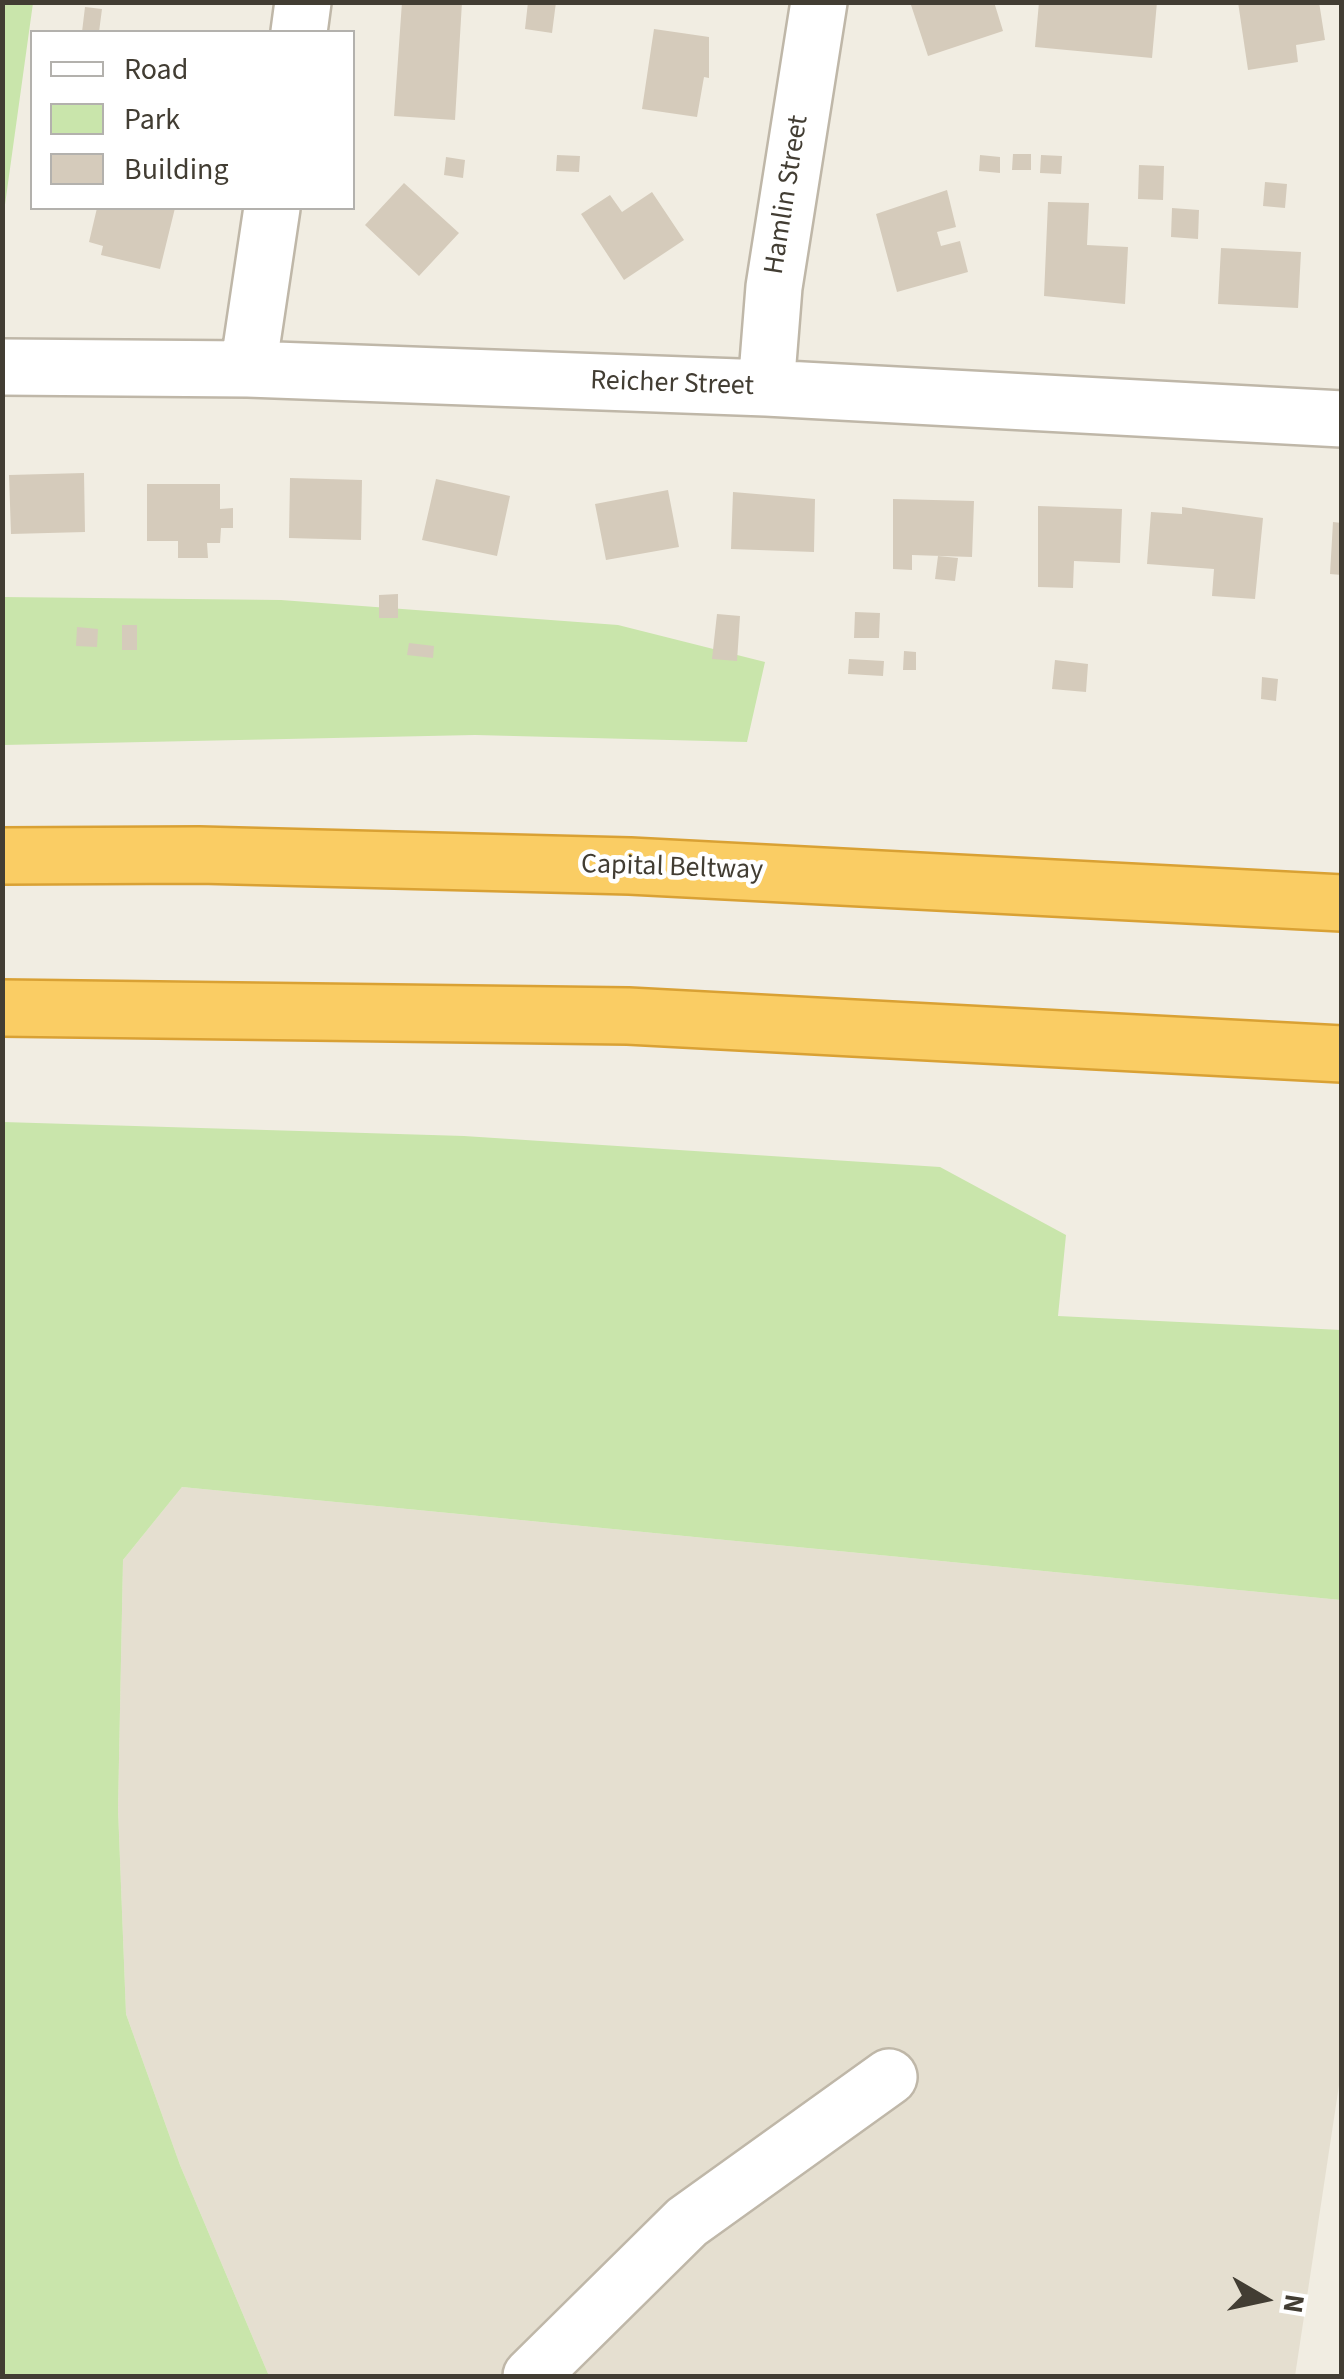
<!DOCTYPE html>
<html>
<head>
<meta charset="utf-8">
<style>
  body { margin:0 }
  #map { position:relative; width:1344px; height:2379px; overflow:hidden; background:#f1ede2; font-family:"Source Sans 3",sans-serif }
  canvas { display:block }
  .frame { position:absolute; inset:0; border:5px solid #423d33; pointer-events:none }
  .legend { position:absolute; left:30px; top:30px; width:325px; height:180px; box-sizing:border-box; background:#fff; border:2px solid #b3b1ad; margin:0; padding:12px 18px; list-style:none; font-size:30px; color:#423d33 }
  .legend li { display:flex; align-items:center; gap:20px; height:50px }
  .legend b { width:50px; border:2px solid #b3b1ad }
  .north { position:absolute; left:1214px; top:2249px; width:100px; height:100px; -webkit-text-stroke:8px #fff; paint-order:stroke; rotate:99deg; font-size:28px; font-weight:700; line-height:40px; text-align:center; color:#423d33 }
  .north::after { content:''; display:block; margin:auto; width:35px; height:45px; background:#423d33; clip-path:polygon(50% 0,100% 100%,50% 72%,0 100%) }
</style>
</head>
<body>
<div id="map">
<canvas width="1344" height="2379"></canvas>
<div class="frame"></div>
<ul class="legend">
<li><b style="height:12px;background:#fff"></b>Road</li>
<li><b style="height:28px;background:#c9e5ab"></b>Park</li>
<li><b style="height:28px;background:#d5cbbb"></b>Building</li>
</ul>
<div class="north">N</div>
</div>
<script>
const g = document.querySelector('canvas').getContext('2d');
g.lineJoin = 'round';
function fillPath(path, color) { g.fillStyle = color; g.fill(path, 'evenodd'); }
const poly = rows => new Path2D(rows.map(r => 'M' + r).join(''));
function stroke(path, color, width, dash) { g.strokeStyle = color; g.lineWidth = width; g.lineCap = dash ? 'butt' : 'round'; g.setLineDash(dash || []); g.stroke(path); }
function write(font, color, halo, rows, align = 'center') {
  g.font = font + ' "Source Sans 3",sans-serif'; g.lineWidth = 9; g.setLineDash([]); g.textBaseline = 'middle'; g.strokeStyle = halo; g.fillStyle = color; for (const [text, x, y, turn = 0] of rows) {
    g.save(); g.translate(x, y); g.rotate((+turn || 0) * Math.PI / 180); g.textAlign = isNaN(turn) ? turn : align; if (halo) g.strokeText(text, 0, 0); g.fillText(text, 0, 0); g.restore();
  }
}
const residential = poly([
  [182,1487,1341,1600,1341,2072,1295,2376,269,2376,180,2165,126,2014,118,1809,123,1560]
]);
const green = poly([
  [3,2,33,3,3,219,2,3],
  [2,597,281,600,618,625,765,662,747,742,475,735,3,745],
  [3,1122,464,1136,940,1167,1066,1235,1058,1316,1341,1330,1341,1600,182,1487,123,1560,118,1809,126,2014,180,2165,269,2376,3,2376]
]);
const building = poly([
  [402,2,462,2,455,120,394,116],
  [528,2,556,2,552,33,525,29],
  [910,2,994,2,1003,31,928,56],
  [1039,2,1157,2,1152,58,1035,47],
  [1238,2,1319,2,1325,40,1296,45,1298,62,1248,70],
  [85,7,102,9,99,32,82,32],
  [654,29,709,37,709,78,704,77,697,117,642,109],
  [1013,154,1031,154,1031,170,1012,170],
  [557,155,580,156,579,172,556,171],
  [980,155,1000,157,1000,173,979,171],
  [1041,155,1062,156,1061,174,1040,173],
  [446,157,465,160,463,178,444,175],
  [1139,165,1164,166,1163,200,1138,199],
  [1265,182,1287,184,1285,208,1263,206],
  [404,183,459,233,419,276,365,225],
  [947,190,956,227,937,232,941,246,960,241,968,272,897,292,876,214],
  [652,192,684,240,624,280,581,214,610,195,622,212],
  [1048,202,1089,203,1087,245,1128,247,1125,304,1044,296],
  [97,208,175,208,160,269,101,255,103,246,89,242],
  [1172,208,1199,210,1198,239,1171,237],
  [1221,248,1301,252,1298,308,1218,304],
  [84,473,85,532,11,534,9,475],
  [290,478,362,480,361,540,289,538],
  [436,479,510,496,497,556,422,540],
  [147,484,220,484,220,509,233,508,233,528,221,528,220,543,207,543,208,558,178,558,178,541,147,541],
  [668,490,679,547,606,560,595,504],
  [733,492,815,499,814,552,731,549],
  [893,499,974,501,972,557,912,555,912,570,893,569],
  [1038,506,1122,509,1120,563,1074,561,1073,588,1038,587],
  [1182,507,1263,518,1255,599,1212,596,1214,569,1147,564,1151,512,1182,514],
  [1333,522,1342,523,1342,575,1330,574],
  [938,556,958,558,955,581,935,579],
  [398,594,398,618,379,618,379,595],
  [855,612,880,613,879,638,854,638],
  [717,614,740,616,737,661,712,659],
  [122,625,137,625,137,650,122,650],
  [77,627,98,629,97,647,76,646],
  [409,643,434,646,433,658,407,655],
  [904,651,916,652,916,670,903,670],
  [849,659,884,661,883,676,848,674],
  [1055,660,1088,664,1086,692,1052,689],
  [1262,677,1278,679,1276,701,1261,699]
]);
const minor = poly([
  [299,32,303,2],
  [2,367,248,369,766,388,1342,419],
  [248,369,272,208],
  [766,388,774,287,819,2],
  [531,2376,687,2222,889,2077]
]);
const highway = poly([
  [2,856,199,855,630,866,1342,903],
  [2,1008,628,1016,1342,1054]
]);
const streetNames = [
  ["Hamlin Street",788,195,-81],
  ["Reicher Street",672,385,2],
  ["Capital Beltway",672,869,2]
];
fillPath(residential, '#e5dfd0');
fillPath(green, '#c9e5ab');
fillPath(building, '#d5cbbb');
stroke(minor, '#bfb7a8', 60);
stroke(highway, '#d9a134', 60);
stroke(minor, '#fff', 55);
stroke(highway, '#facd64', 55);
write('28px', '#423d33', '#fff', streetNames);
</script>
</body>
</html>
